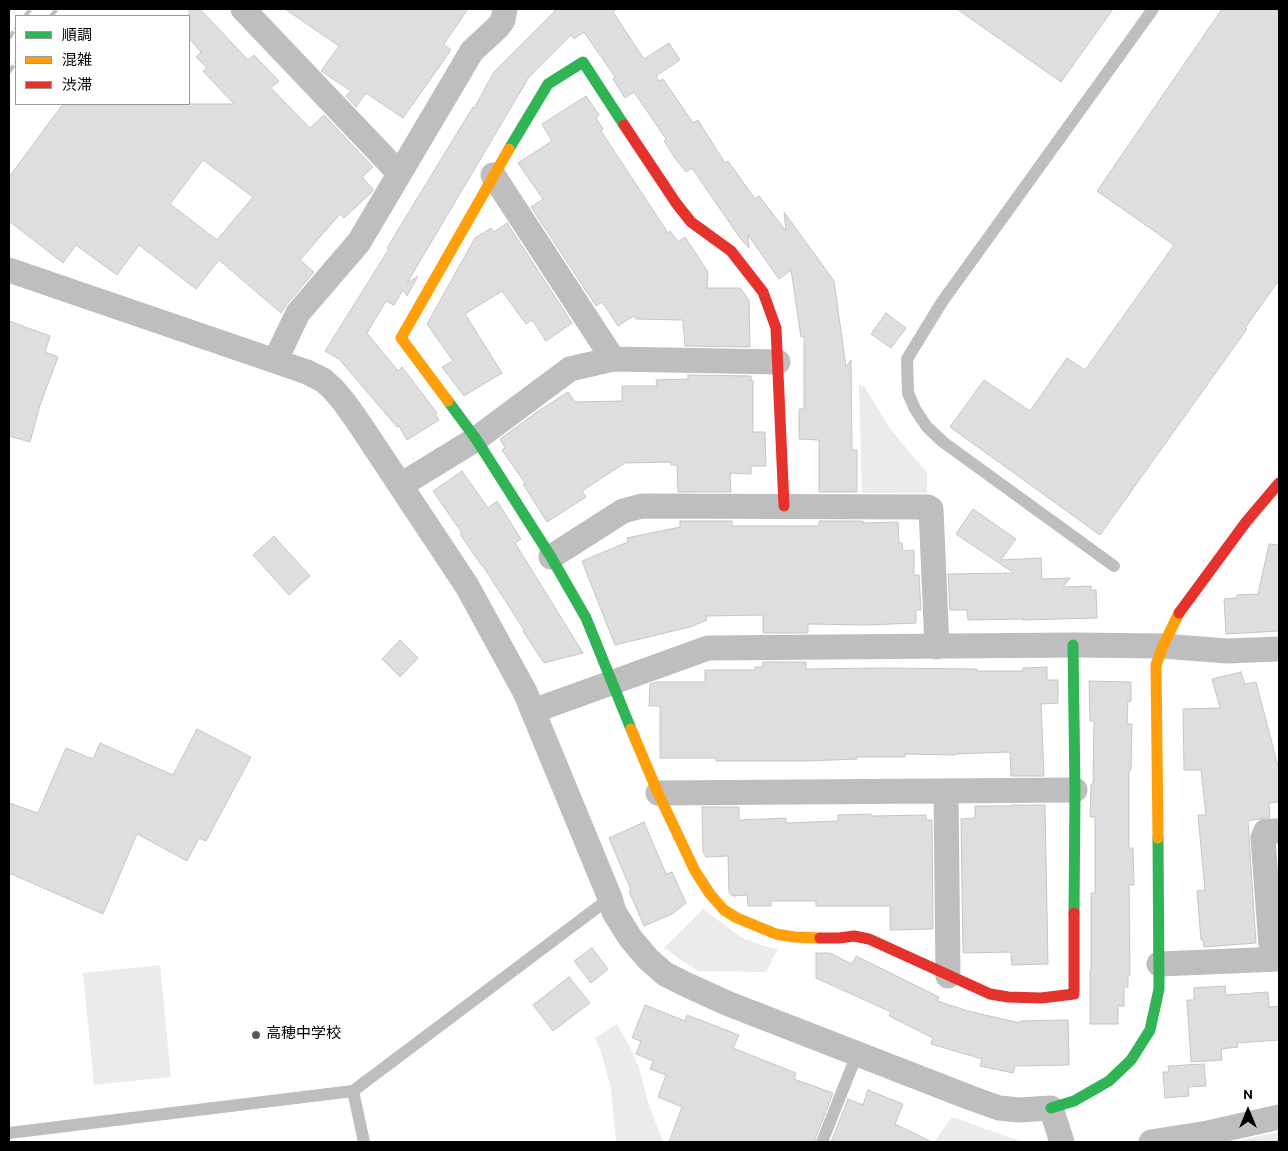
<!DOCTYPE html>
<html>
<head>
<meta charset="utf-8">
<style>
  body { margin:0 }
  #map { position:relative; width:1288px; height:1151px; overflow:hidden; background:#fff; font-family:Overpass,"Noto Sans JP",sans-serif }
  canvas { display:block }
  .frame { position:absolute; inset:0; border:10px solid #000; pointer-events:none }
  .legend { position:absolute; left:15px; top:15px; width:175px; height:90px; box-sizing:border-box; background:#fff; border:1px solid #999; margin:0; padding:6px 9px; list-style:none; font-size:15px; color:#000 }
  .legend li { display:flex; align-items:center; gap:10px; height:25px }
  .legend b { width:25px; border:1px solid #999 }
  .north { position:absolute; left:1223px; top:1086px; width:50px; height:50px; -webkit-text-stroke:4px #fff; paint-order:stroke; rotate:0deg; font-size:14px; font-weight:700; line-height:20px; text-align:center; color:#000 }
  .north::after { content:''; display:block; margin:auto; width:18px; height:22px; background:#000; clip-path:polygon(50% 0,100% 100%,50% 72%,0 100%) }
</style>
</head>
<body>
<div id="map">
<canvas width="1288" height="1151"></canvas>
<div class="frame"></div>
<ul class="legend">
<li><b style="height:6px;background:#30b455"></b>順調</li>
<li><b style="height:6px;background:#ff9f0a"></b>混雑</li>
<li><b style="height:6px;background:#e5322d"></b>渋滞</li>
</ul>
<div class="north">N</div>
</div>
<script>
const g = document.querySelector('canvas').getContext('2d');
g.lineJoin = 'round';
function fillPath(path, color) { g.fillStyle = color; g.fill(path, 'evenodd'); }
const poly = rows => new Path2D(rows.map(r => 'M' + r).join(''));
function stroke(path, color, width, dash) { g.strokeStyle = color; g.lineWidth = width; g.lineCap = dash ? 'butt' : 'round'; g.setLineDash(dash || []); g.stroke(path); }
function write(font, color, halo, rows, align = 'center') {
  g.font = font + ' Overpass,"Noto Sans JP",sans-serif'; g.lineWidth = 4; g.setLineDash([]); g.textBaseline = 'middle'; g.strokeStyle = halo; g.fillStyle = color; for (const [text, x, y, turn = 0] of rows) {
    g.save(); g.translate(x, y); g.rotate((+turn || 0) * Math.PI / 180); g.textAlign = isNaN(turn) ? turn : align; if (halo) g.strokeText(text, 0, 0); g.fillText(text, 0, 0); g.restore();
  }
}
const green = poly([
  [859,386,864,386,889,427,906,448,927,472,927,493,862,493],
  [703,909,741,937,767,947,778,949,766,972,698,971,678,958,664,948],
  [160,965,171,1077,94,1085,83,973],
  [617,1024,631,1049,639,1068,648,1102,663,1142,616,1142,611,1088,601,1052,595,1038],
  [952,1117,1023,1142,934,1142],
  [1279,1132,1279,1142,1231,1142]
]);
const building = poly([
  [189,9,200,9,248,60,254,55,279,81,271,88,310,128,324,115,373,167,362,177,373,189,372,192,344,218,340,214,300,260,314,272,287,304,281,313,219,260,196,289,139,245,117,275,76,245,63,263,9,221,9,177,63,104,234,104,203,71,207,68,196,57,201,52,189,38,189,9],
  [203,160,253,197,217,240,170,204,203,160],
  [285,9,468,9,444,44,451,50,403,118,366,93,356,107,346,96,351,91,321,71,339,46,285,9],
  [554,9,617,9,613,12,644,59,669,43,680,60,656,76,659,81,663,79,693,123,698,120,725,163,728,161,755,199,759,196,786,231,784,212,834,281,846,367,851,360,852,450,857,450,857,492,819,492,819,440,799,439,799,409,804,409,804,336,801,337,791,270,779,279,748,235,749,248,740,238,692,168,686,172,675,158,664,141,666,139,634,92,625,98,613,79,615,77,584,32,574,39,571,35,529,77,407,283,418,276,407,296,403,290,394,305,386,301,367,333,398,371,402,367,437,413,435,414,439,420,407,440,399,426,397,427,339,359,325,351,389,249,387,248,473,107,474,108,494,72,555,11,554,9],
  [957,9,1113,9,1061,82,957,9],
  [1222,9,1279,9,1279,280,1245,328,1247,329,1100,535,950,427,984,380,1030,411,1067,358,1085,370,1174,245,1097,191,1222,9],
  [586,96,599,115,596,118,603,129,601,131,668,233,670,231,678,242,685,237,708,272,707,288,740,288,749,300,750,347,685,346,683,320,636,319,634,316,618,326,602,302,596,306,531,207,543,199,518,163,552,141,542,124,586,96],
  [507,223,572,323,546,341,532,320,526,324,502,291,465,314,502,373,464,396,442,367,453,361,427,324,475,238,491,228,494,232,507,223],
  [886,313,906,328,891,348,871,334,886,313],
  [9,321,50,336,45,352,58,357,40,405,30,442,9,436,9,321],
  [688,375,751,376,751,381,753,381,753,432,765,432,766,466,751,466,751,474,730,473,731,492,678,492,677,465,671,465,671,462,625,463,582,491,586,497,547,522,523,484,525,483,502,450,505,448,500,439,537,412,568,392,575,402,622,401,622,386,657,386,656,380,688,379,688,375],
  [462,471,488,508,497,501,521,539,515,543,583,653,544,663,523,631,524,630,483,566,482,566,460,534,462,533,433,491,462,471],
  [973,509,1016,539,1001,560,1041,558,1042,579,1070,578,1063,587,1091,586,1091,590,1096,590,1097,618,1023,620,1023,619,968,620,967,610,950,610,948,574,1014,573,956,534,973,509],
  [680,521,732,521,732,526,819,526,819,521,863,521,863,523,898,522,899,543,902,543,903,551,914,550,914,575,919,575,921,610,916,610,916,623,867,625,808,624,808,633,763,633,763,615,706,616,707,620,690,627,615,645,582,561,628,542,627,538,680,527,680,521],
  [274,536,310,576,289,595,253,555,274,536],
  [1269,544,1279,545,1279,631,1226,634,1224,599,1237,598,1237,595,1258,594,1269,544],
  [400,640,418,658,400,677,382,659,400,640],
  [763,662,806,662,806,669,883,668,977,669,977,671,1023,671,1023,668,1047,667,1047,680,1058,680,1058,703,1041,704,1044,776,1011,776,1010,752,955,754,955,755,905,754,905,757,856,757,857,759,807,761,716,761,716,758,660,758,660,706,649,706,650,684,656,682,705,682,705,670,755,670,755,667,763,667,763,662],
  [1241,672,1245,684,1256,682,1279,770,1279,802,1269,803,1270,817,1248,821,1256,943,1204,947,1203,940,1201,940,1197,891,1205,890,1198,815,1206,815,1201,770,1184,770,1183,709,1220,708,1212,679,1241,672],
  [1089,681,1131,682,1131,701,1128,701,1127,724,1132,724,1131,770,1129,770,1129,848,1133,848,1134,885,1129,885,1130,975,1128,975,1128,987,1124,987,1124,1006,1118,1006,1118,1024,1090,1024,1090,970,1091,970,1091,893,1095,893,1095,817,1090,817,1091,784,1093,784,1094,721,1090,721,1089,681],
  [197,729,251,757,206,841,199,838,187,861,137,834,103,914,9,873,9,803,38,813,66,748,93,759,100,743,173,775,197,729],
  [1012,805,1045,805,1048,964,1012,965,1011,952,963,953,961,819,975,818,975,806,1012,806,1012,805],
  [702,807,739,807,739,820,786,818,786,823,838,821,838,815,871,814,871,816,926,815,926,820,932,820,933,929,890,930,890,906,816,906,816,901,771,901,771,906,748,906,747,895,732,896,729,892,728,856,706,857,703,852,702,807],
  [644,822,666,874,672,872,686,903,672,914,644,926,629,891,631,890,609,838,644,822],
  [592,948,608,969,591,983,574,961,592,948],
  [816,953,830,953,852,964,856,956,939,997,937,1001,968,1011,1020,1023,1020,1021,1068,1020,1069,1065,1015,1066,1013,1073,980,1066,982,1059,931,1044,933,1038,889,1016,891,1012,816,978,816,953],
  [569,977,590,1003,553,1031,533,1005,569,977],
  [1225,986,1226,995,1268,992,1269,1007,1279,1006,1279,1040,1237,1043,1238,1047,1221,1049,1222,1060,1191,1062,1187,1000,1194,1000,1194,988,1225,986],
  [645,1005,685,1021,687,1015,739,1035,733,1048,796,1073,794,1079,833,1093,814,1142,669,1142,682,1107,658,1097,666,1075,650,1069,653,1061,636,1054,641,1041,632,1038,645,1005],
  [1204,1064,1206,1086,1188,1087,1189,1096,1165,1098,1163,1072,1169,1072,1168,1066,1204,1064],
  [868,1090,903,1104,895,1124,932,1142,831,1142,848,1099,863,1105,868,1090]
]);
const lane = poly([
  [1114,566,943,442,927,427,915,409,908,393,907,359,942,302,1153,9],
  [353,1091,364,1142],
  [9,1133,353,1091,610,898],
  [822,1142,857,1054]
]);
const street = poly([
  [243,9,399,173],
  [493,175,613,359],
  [9,270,307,372,323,380,333,389,344,402,359,423,467,586,525,692,610,898,614,912,631,939,648,959,665,974,687,985,729,1004,971,1098,999,1108,1019,1110,1051,1108,1062,1142],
  [275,361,298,313,359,242,472,51,498,27,503,20,505,9],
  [401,485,476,439,570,369,613,359,778,362],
  [551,557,623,511,642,506,928,507,931,509,937,647],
  [533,711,708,648,1073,645,1163,646,1227,651,1279,649],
  [946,791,948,976],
  [658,793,1075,790],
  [1272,959,1263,838,1266,831,1279,831],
  [1159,964,1279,959],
  [1151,1142,1208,1133,1279,1117]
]);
const fast = poly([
  [509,149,548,84,583,62,624,125],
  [448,401,476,439,551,557,586,618,631,729],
  [1073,645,1075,790,1074,913],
  [1051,1108,1074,1101,1109,1081,1131,1060,1150,1030,1159,989,1158,838]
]);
const slow = poly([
  [448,401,401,338,509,149],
  [631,729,658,793,695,871,710,894,724,910,737,918,776,934,794,937,820,938],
  [1158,838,1156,665,1163,646,1179,613]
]);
const jam = poly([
  [624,125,676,203,691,222,731,251,763,292,776,328,784,506],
  [1179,613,1246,522,1279,483],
  [820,938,839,938,854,936,869,939,990,994,1008,997,1041,998,1074,994,1074,913]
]);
const rail = poly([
  [25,16,31,9],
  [51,16,57,9],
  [9,38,16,28],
  [9,72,16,62]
]);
const markers = [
  [256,1035,5,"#595959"]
];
const poiNames = [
  ["高穂中学校",266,1035]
];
fillPath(green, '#ebebeb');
fillPath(building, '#dedede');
stroke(building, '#c6c6c6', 1);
stroke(lane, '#bebebe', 12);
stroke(street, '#bebebe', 25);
stroke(fast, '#30b455', 11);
stroke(slow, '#ff9f0a', 11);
stroke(jam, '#e5322d', 11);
stroke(rail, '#bebebe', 4, [8, 2.5, 1, 2.5]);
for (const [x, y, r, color] of markers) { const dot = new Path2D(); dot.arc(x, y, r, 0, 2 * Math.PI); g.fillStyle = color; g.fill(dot); stroke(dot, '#fff', 2); }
write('15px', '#000', '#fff', poiNames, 'left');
</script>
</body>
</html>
